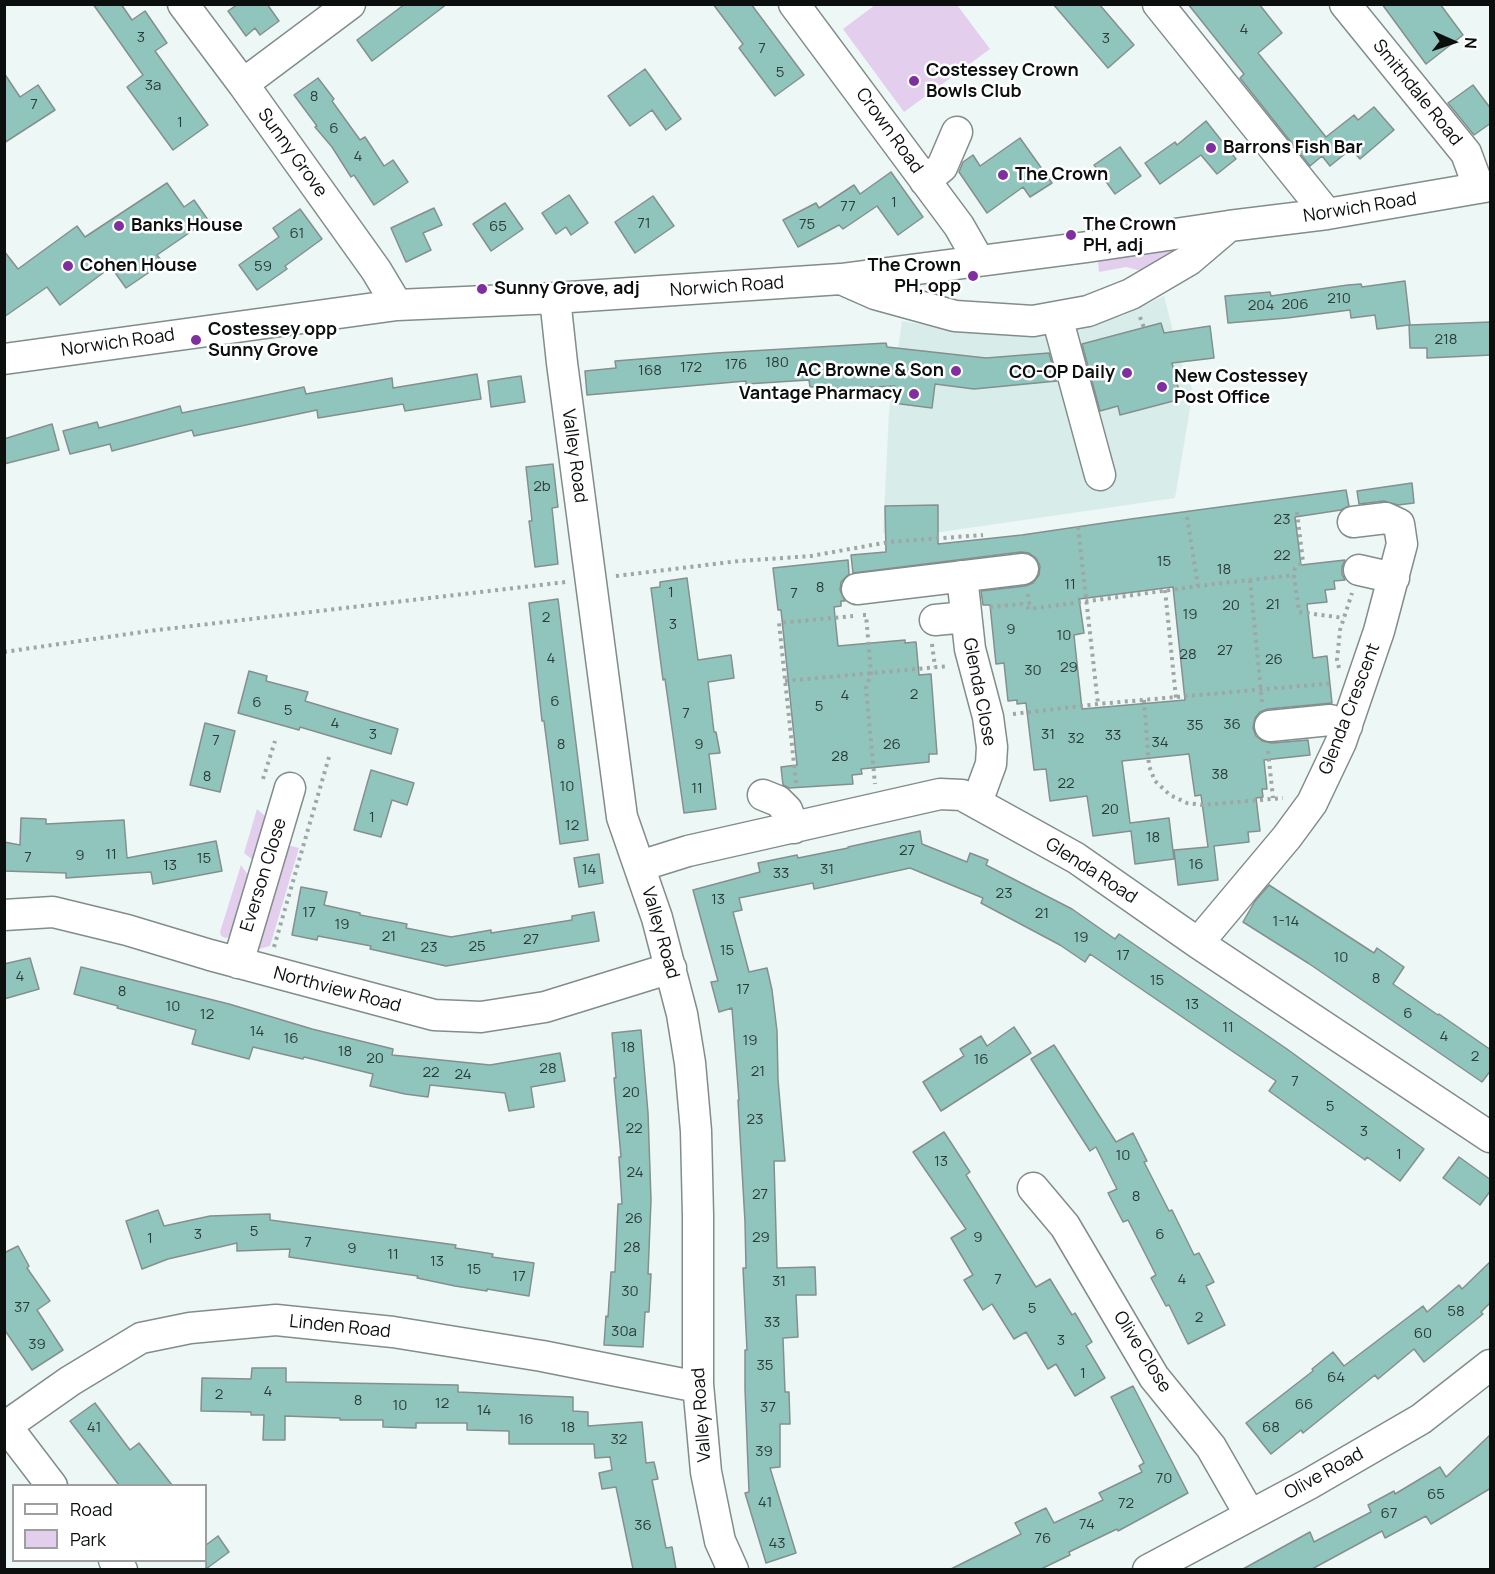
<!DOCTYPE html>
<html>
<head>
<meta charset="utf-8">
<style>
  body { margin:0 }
  #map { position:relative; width:1495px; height:1574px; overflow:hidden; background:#ecf7f6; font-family:Manrope,sans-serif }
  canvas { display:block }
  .frame { position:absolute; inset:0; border:6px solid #0b0f0e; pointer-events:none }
  .legend { position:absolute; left:12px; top:1484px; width:195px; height:78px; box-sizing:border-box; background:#fff; border:2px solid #9d9f9f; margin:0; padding:8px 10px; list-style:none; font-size:18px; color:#0b0f0e }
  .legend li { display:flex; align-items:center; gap:12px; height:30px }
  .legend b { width:30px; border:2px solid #9d9f9f }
  .north { position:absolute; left:1423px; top:12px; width:60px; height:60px; -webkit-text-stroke:4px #fff; paint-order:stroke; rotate:93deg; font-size:16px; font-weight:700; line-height:24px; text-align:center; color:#0b0f0e }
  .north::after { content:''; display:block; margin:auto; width:21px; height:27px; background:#0b0f0e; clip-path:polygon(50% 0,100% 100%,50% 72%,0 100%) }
</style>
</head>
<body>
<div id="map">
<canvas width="1495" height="1574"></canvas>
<div class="frame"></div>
<ul class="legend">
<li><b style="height:8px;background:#fff"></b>Road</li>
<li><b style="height:16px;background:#e3ceee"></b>Park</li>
</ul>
<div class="north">N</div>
</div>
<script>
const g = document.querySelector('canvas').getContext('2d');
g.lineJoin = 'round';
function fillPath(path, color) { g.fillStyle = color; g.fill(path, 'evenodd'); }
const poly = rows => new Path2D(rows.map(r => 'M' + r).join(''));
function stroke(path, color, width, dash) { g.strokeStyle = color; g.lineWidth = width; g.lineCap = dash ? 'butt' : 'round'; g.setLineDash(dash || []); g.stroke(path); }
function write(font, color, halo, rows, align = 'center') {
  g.font = font + ' Manrope,sans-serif'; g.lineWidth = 5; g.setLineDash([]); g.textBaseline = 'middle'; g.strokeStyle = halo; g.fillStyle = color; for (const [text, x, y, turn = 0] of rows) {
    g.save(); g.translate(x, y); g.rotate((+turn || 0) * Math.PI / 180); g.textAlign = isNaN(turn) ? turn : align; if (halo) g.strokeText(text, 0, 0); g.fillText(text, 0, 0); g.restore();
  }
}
const built = poly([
  [1164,296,1181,362,1193,391,1175,498,941,532,883,533,889,413,902,321,961,331,1013,335,1070,330,1122,316]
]);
const green = poly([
  [875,5,957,5,990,49,904,112,843,29],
  [1187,244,1142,271,1126,267,1099,272,1098,261],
  [257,809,271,821,258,864,244,853],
  [283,844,299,848,270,946,259,949,256,941],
  [241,865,253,882,233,935,226,938,221,936,220,932]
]);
const building = poly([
  [93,4,121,4,132,20,145,11,167,43,155,51,208,125,173,150,127,87,143,75,93,4],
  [238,4,267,4,279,21,260,35,255,28,246,36,228,11,238,4],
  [405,4,447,4,372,61,357,40,405,4],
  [713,4,751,4,804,75,775,96,739,48,743,44,713,4],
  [1053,4,1099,4,1134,45,1108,68,1053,4],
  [1188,4,1259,4,1282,33,1258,53,1326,137,1354,115,1358,120,1374,107,1394,130,1360,159,1351,149,1330,166,1322,156,1310,166,1240,78,1244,74,1188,4],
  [1382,4,1440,4,1463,35,1426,64,1382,4],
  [645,69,681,119,666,130,652,110,630,126,608,96,645,69],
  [4,73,20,97,38,85,55,110,4,143,4,73],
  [318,78,334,99,332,101,360,140,365,137,384,166,393,160,408,182,374,205,354,175,351,177,332,147,315,127,317,126,294,95,318,78],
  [1473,85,1491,109,1491,123,1474,135,1448,103,1473,85],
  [1206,121,1236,159,1217,174,1201,155,1160,184,1145,163,1175,142,1177,145,1206,121],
  [1020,138,1052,183,1030,197,1023,187,987,213,959,172,963,162,973,155,980,166,1020,138],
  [1120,147,1141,176,1115,194,1094,165,1120,147],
  [891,172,923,217,898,235,877,206,843,229,839,225,798,247,783,220,816,203,819,208,854,185,860,194,891,172],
  [167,183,184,207,194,200,208,220,157,255,163,263,126,288,111,267,60,305,47,287,4,317,4,251,18,269,77,226,85,237,167,183],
  [569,195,588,223,571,235,566,227,556,234,542,213,569,195],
  [653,196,674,226,635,253,615,222,653,196],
  [505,203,523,229,491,251,473,224,505,203],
  [434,208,442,225,423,233,431,250,406,262,391,228,434,208],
  [300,209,322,239,285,266,287,269,257,290,239,265,279,237,273,228,300,209],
  [1405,281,1410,325,1491,322,1491,355,1427,358,1427,348,1410,348,1409,325,1377,329,1375,315,1351,318,1350,310,1287,318,1228,323,1225,296,1270,292,1271,296,1348,285,1361,284,1362,287,1405,281],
  [1161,323,1164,333,1210,326,1214,358,1172,363,1181,399,1120,415,1118,406,1100,411,1082,344,1161,323],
  [886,343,887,347,986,358,1049,353,1057,381,974,389,935,384,932,408,893,403,895,386,829,389,829,386,810,387,809,380,746,384,746,381,587,395,585,371,616,368,615,361,716,353,886,343],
  [477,374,481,399,405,411,403,404,318,418,317,410,194,436,192,430,112,451,110,444,70,454,63,431,97,422,99,428,180,406,182,413,304,387,306,394,392,378,393,388,477,374],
  [521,376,525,402,491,407,488,381,521,376],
  [52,424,59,450,4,464,4,439,52,424],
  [553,464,558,507,552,508,558,564,535,567,529,521,532,521,526,467,553,464],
  [1412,483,1414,503,1398,505,1384,501,1359,504,1357,491,1412,483],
  [1346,490,1349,506,1341,510,1295,517,1301,565,1345,560,1342,567,1342,574,1345,580,1334,581,1335,589,1325,590,1327,602,1307,604,1313,658,1327,656,1332,703,1268,709,1260,712,1255,718,1253,728,1256,736,1262,741,1272,743,1308,740,1310,755,1264,760,1267,789,1262,789,1263,797,1256,798,1260,831,1248,832,1249,842,1214,846,1218,880,1178,885,1174,850,1208,847,1201,795,1195,796,1189,754,1122,761,1130,823,1169,818,1174,859,1135,864,1131,831,1093,836,1087,796,1050,801,1046,769,1034,770,1026,703,1017,704,1017,700,1008,701,1004,663,996,664,990,605,983,605,981,591,1025,586,1033,583,1039,575,1040,566,1036,558,1029,553,1021,552,853,573,851,555,886,552,885,506,938,505,938,544,1022,535,1131,519,1346,490],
  [1173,587,1185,700,1082,709,1075,645,1074,635,1084,633,1079,599,1173,587],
  [848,560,849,574,841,582,840,590,845,601,841,601,841,606,834,607,838,646,905,640,905,643,916,642,919,675,931,674,937,754,929,754,929,762,861,769,862,774,852,775,853,784,789,788,783,785,781,767,797,765,781,610,778,610,773,568,848,560],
  [687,578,698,660,731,655,734,678,708,682,714,732,716,732,720,753,709,754,716,809,684,813,665,679,663,680,651,588,660,587,660,582,687,578],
  [558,599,588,840,560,844,544,721,542,721,529,603,558,599],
  [249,671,267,676,266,681,308,692,305,701,398,729,391,754,300,727,299,730,238,713,249,671],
  [205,723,235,731,220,792,190,785,205,723],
  [371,770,414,783,407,805,392,800,381,837,354,830,371,770],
  [21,818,46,819,46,824,124,820,127,858,216,841,222,871,153,884,151,872,66,878,66,873,4,871,4,842,20,845,21,818],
  [920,831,922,844,967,862,970,853,988,860,986,865,1072,909,1115,939,1119,934,1287,1049,1424,1149,1400,1181,1367,1157,1365,1160,1269,1091,1276,1081,1090,954,1085,962,1060,945,981,903,983,898,910,868,814,889,813,883,739,898,742,910,733,912,749,972,767,968,772,990,777,1031,778,1080,785,1161,774,1161,777,1268,815,1267,816,1295,796,1295,798,1337,783,1338,785,1392,789,1392,790,1424,780,1424,780,1467,770,1468,796,1553,766,1563,745,1493,749,1492,745,1389,745,1350,747,1350,743,1268,746,1268,745,1222,738,1100,739,1100,732,1008,719,1012,711,982,718,981,693,890,760,872,758,863,797,855,798,858,848,848,848,847,920,831],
  [599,854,603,883,579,887,574,858,599,854],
  [1269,885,1374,953,1377,948,1404,967,1393,984,1438,1015,1439,1014,1491,1050,1491,1070,1482,1082,1308,963,1243,922,1255,901,1269,885],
  [301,887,327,892,324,905,360,913,360,915,407,924,406,928,451,937,491,930,491,933,572,920,572,916,594,912,599,941,446,966,370,949,371,946,318,936,317,940,292,935,301,887],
  [30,958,39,989,4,999,4,964,30,958],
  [81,967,229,1004,312,1029,393,1049,392,1055,490,1065,560,1053,565,1081,531,1087,534,1107,509,1111,505,1093,430,1085,428,1097,405,1094,370,1086,373,1074,304,1057,303,1059,253,1047,249,1059,192,1044,196,1030,117,1008,118,1006,74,994,81,967],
  [1014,1027,1031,1053,941,1111,923,1082,964,1056,960,1049,981,1036,987,1046,1014,1027],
  [641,1030,648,1113,651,1200,648,1274,651,1274,649,1312,645,1312,643,1347,604,1345,606,1316,608,1317,611,1272,615,1272,618,1204,622,1204,619,1157,621,1157,614,1078,616,1078,612,1033,641,1030],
  [1054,1045,1116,1142,1133,1133,1147,1161,1144,1162,1169,1211,1172,1210,1194,1255,1199,1253,1214,1282,1206,1286,1225,1325,1188,1344,1169,1305,1166,1306,1151,1278,1156,1275,1128,1220,1123,1222,1108,1193,1117,1189,1096,1147,1090,1151,1031,1059,1054,1045],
  [944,1132,970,1172,966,1175,1036,1287,1050,1279,1072,1315,1075,1313,1092,1342,1086,1346,1105,1378,1075,1396,1056,1364,1048,1369,1026,1332,1014,1339,992,1304,983,1310,964,1280,973,1275,951,1238,966,1229,913,1152,944,1132],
  [1459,1157,1491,1180,1491,1190,1480,1205,1443,1178,1459,1157],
  [158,1210,164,1226,210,1216,270,1214,270,1220,456,1245,455,1248,493,1254,492,1257,534,1263,529,1296,487,1289,487,1291,455,1286,417,1278,418,1276,289,1257,290,1249,237,1251,237,1243,168,1259,142,1269,126,1221,158,1210],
  [18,1246,29,1266,27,1268,50,1301,37,1310,63,1350,32,1370,4,1329,4,1253,18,1246],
  [1491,1261,1491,1302,1481,1312,1483,1314,1424,1362,1414,1349,1378,1379,1375,1375,1303,1433,1301,1430,1271,1454,1246,1423,1313,1371,1312,1369,1333,1352,1344,1366,1423,1306,1427,1312,1459,1285,1462,1289,1491,1261],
  [252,1368,286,1368,286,1382,458,1385,458,1392,573,1397,573,1411,588,1412,588,1426,642,1422,646,1463,654,1462,658,1479,652,1480,666,1548,672,1547,676,1569,633,1569,616,1487,602,1489,599,1473,612,1470,610,1457,595,1458,594,1444,509,1444,509,1431,467,1430,467,1423,416,1423,416,1428,383,1427,383,1420,340,1420,340,1418,285,1416,285,1440,263,1440,264,1415,251,1415,251,1412,201,1411,202,1378,251,1379,252,1368],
  [1133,1386,1188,1493,1118,1531,1117,1529,1069,1552,1070,1555,1041,1569,951,1569,1021,1534,1015,1523,1046,1508,1054,1523,1103,1500,1099,1493,1142,1472,1139,1466,1144,1463,1111,1397,1133,1386],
  [95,1403,130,1450,139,1443,172,1485,119,1485,70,1421,95,1403],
  [1491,1434,1491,1488,1431,1524,1426,1516,1385,1538,1382,1531,1312,1569,1243,1569,1310,1532,1314,1542,1371,1512,1368,1505,1394,1491,1395,1494,1440,1467,1446,1477,1491,1434],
  [218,1536,229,1552,206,1569,206,1545,218,1536]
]);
const path = poly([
  [1140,317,1144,328],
  [1297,512,1303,562,1295,568,1294,575,1299,612,1344,618],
  [1187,517,1198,586],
  [1078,527,1098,704],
  [616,576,739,561,811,556,889,542,983,535],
  [1250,580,1262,702],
  [1165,590,1176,698],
  [1028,594,1030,609],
  [990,607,1022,604,1030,609,1214,584,1294,575],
  [863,615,866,615,871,673,866,688,875,784],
  [932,644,935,667],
  [4,652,149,631,566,582],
  [1339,668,1337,660,1340,630,1352,593],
  [785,681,949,666],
  [1144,700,1149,766,1155,781,1170,795,1187,803,1203,805,1283,798],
  [1013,714,1098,704,1334,683],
  [1268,751,1273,798],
  [263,779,275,741],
  [796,783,779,623,853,616],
  [274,947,329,757]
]);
const minor = poly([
  [183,4,243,84,376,270,397,305],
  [794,4,959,226,979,261],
  [1158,4,1327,214],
  [1345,4,1466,153,1479,188],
  [243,84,350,4],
  [925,181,942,167,957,132],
  [841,279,875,294,955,316,1033,321,1088,311,1131,294,1189,260,1229,226],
  [555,298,562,363,622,817,657,918,682,1014,690,1063,696,1131,698,1216,698,1384,706,1472,720,1541,733,1570],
  [1057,317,1100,475],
  [4,359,397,305,555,298,841,279,1087,247,1229,226,1327,214,1490,186],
  [1359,570,1394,578],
  [962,576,970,649,988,717,992,747,991,764,977,802],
  [857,589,1023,569],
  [935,620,966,617],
  [1270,726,1330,720,1347,726],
  [763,795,778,801,787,810,794,828],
  [640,866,688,851,940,794,962,795,1076,858,1198,943,1490,1137],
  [4,915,53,912,127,930,210,955,434,1015,481,1017,545,1007,671,968],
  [1198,943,1287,837,1312,803,1341,742,1379,631,1402,544,1399,524,1386,518,1353,522],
  [238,963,290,788],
  [1033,1188,1065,1226,1154,1377,1211,1447,1250,1515],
  [4,1423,52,1486],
  [6,1426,70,1381,141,1338,190,1328,276,1320,393,1332,542,1356,688,1385,698,1384],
  [114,1560,122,1570],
  [1148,1570,1309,1484,1421,1419,1490,1365]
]);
const markers = [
  [914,81,6,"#802f9f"],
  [1211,148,6,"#802f9f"],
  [1003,175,6,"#802f9f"],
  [119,226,6,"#802f9f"],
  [1071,235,6,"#802f9f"],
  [68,266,6,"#802f9f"],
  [973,276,6,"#802f9f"],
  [482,289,6,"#802f9f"],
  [196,340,6,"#802f9f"],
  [956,371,6,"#802f9f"],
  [1127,373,6,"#802f9f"],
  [1162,387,6,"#802f9f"],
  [914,394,6,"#802f9f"]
];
const numberNames = [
  ["4",1244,30],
  ["3",141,38],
  ["3",1106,39],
  ["7",762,49],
  ["5",780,73],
  ["3a",153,86],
  ["8",314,97],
  ["7",34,105],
  ["1",180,123],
  ["6",334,129],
  ["4",358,157],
  ["1",894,203],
  ["77",848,207],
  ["71",644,224],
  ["75",807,225],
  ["65",498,227],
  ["61",297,234],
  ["59",263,267],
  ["210",1339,299],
  ["206",1295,305],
  ["204",1261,306],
  ["218",1446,340],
  ["180",777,363],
  ["176",736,365],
  ["172",691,368],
  ["168",650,371],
  ["2b",542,487],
  ["23",1282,520],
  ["22",1282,556],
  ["15",1164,562],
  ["18",1224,570],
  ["11",1070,585],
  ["8",820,588],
  ["1",671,593],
  ["7",794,594],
  ["21",1273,605],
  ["20",1231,606],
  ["19",1190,615],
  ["2",546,618],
  ["3",673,625],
  ["9",1011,630],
  ["10",1064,636],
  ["27",1225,651],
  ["28",1188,655],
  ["4",551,659],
  ["26",1274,660],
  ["29",1069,668],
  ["30",1033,671],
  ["2",914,695],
  ["4",845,696],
  ["6",555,702],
  ["6",257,703],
  ["5",819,707],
  ["5",288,711],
  ["7",686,714],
  ["4",335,724],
  ["36",1232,725],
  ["35",1195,726],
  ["3",373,735],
  ["31",1048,735],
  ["33",1113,736],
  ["32",1076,739],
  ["7",216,741],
  ["34",1160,743],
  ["8",561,745],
  ["9",699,745],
  ["26",892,745],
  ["28",840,757],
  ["38",1220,775],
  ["8",207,777],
  ["22",1066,784],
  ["10",567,787],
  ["11",697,789],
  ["20",1110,810],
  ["1",372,818],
  ["12",572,826],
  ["18",1153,838],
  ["27",907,851],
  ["11",111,855],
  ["9",80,856],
  ["7",28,858],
  ["15",204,859],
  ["16",1196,865],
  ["13",170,866],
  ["14",589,870],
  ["31",827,870],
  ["33",781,874],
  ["23",1004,894],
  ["13",718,900],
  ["17",309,913],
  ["21",1042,914],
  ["1-14",1286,922],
  ["19",342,925],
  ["21",389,937],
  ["19",1081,938],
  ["27",531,940],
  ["25",477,947],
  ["23",429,948],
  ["15",727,951],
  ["17",1123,956],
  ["10",1341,958],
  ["4",20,977],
  ["8",1376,979],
  ["15",1157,981],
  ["17",743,990],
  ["8",122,992],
  ["13",1192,1005],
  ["10",173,1007],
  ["6",1408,1014],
  ["12",207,1015],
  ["11",1228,1028],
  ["14",257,1032],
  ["4",1444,1037],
  ["16",291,1039],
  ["19",750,1041],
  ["18",628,1048],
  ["18",345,1052],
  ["2",1475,1057],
  ["20",375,1059],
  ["16",981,1060],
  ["28",548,1069],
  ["21",758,1072],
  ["22",431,1073],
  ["24",463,1075],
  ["7",1295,1082],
  ["20",631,1093],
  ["5",1330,1107],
  ["23",755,1120],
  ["22",634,1129],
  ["3",1364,1132],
  ["1",1399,1155],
  ["10",1123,1156],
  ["13",941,1162],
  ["24",635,1173],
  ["27",760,1195],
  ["8",1136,1197],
  ["26",634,1219],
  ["5",254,1232],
  ["3",198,1235],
  ["6",1160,1235],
  ["29",761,1238],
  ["9",978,1238],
  ["1",150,1239],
  ["7",308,1243],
  ["28",632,1248],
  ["9",352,1249],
  ["11",393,1255],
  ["13",437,1262],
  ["15",474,1270],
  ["17",519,1277],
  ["7",998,1280],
  ["4",1182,1280],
  ["31",779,1282],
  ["30",630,1292],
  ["37",22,1308],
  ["5",1032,1309],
  ["58",1456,1312],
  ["2",1199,1318],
  ["33",772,1323],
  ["30a",624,1332],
  ["60",1423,1334],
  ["3",1061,1341],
  ["39",37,1345],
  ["35",765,1366],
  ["1",1083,1374],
  ["64",1336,1378],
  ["4",268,1392],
  ["2",219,1395],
  ["8",358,1401],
  ["12",442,1404],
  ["66",1304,1405],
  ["10",400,1406],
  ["37",768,1408],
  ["14",484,1411],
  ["16",526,1420],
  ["41",94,1428],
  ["18",568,1428],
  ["68",1271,1428],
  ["32",619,1440],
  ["39",764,1452],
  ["70",1164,1479],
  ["65",1436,1495],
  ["41",765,1503],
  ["72",1126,1504],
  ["67",1389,1514],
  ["74",1087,1525],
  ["36",643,1526],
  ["76",1043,1539],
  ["43",777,1544]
];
const poiNames = [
  ["Costessey Crown",926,71],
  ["Bowls Club",926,92],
  ["Barrons Fish Bar",1223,148],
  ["The Crown",1015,175],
  ["The Crown",1083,225],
  ["PH, adj",1083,246],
  ["Banks House",131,226],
  ["Cohen House",80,266],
  ["The Crown",961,266,"right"],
  ["PH, opp",961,287,"right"],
  ["Sunny Grove, adj",494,289],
  ["Costessey opp",208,330],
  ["Sunny Grove",208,351],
  ["AC Browne & Son",944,371,"right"],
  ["CO-OP Daily",1115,373,"right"],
  ["New Costessey",1174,377],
  ["Post Office",1174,398],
  ["Vantage Pharmacy",902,394,"right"]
];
const streetNames = [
  ["Smithdale Road",1417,93,51],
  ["Crown Road",889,131,54],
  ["Sunny Grove",292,153,54],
  ["Norwich Road",1360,208,-9],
  ["Norwich Road",727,287,-4],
  ["Norwich Road",118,343,-8],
  ["Valley Road",574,456,82],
  ["Glenda Close",979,692,79],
  ["Glenda Crescent",1350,709,-69],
  ["Glenda Road",1091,871,33],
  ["Everson Close",264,875,-73],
  ["Valley Road",660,933,74],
  ["Northview Road",337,990,15],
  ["Linden Road",340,1327,6],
  ["Olive Close",1142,1352,58],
  ["Valley Road",702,1415,-94],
  ["Olive Road",1324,1474,-29]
];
fillPath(built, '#d8ede9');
fillPath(green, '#e3ceee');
fillPath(building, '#90c5be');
stroke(building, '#858f8d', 1.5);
stroke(minor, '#828d8b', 33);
stroke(path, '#9ea7a6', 4, [3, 4.5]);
stroke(minor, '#fff', 30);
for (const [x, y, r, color] of markers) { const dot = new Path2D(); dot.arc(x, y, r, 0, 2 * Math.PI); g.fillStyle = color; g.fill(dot); stroke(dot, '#fff', 2); }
write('15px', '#2c3c3a', null, numberNames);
write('bold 18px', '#0b0f0e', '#fff', poiNames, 'left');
write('18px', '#0b0f0e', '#fff', streetNames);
</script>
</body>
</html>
